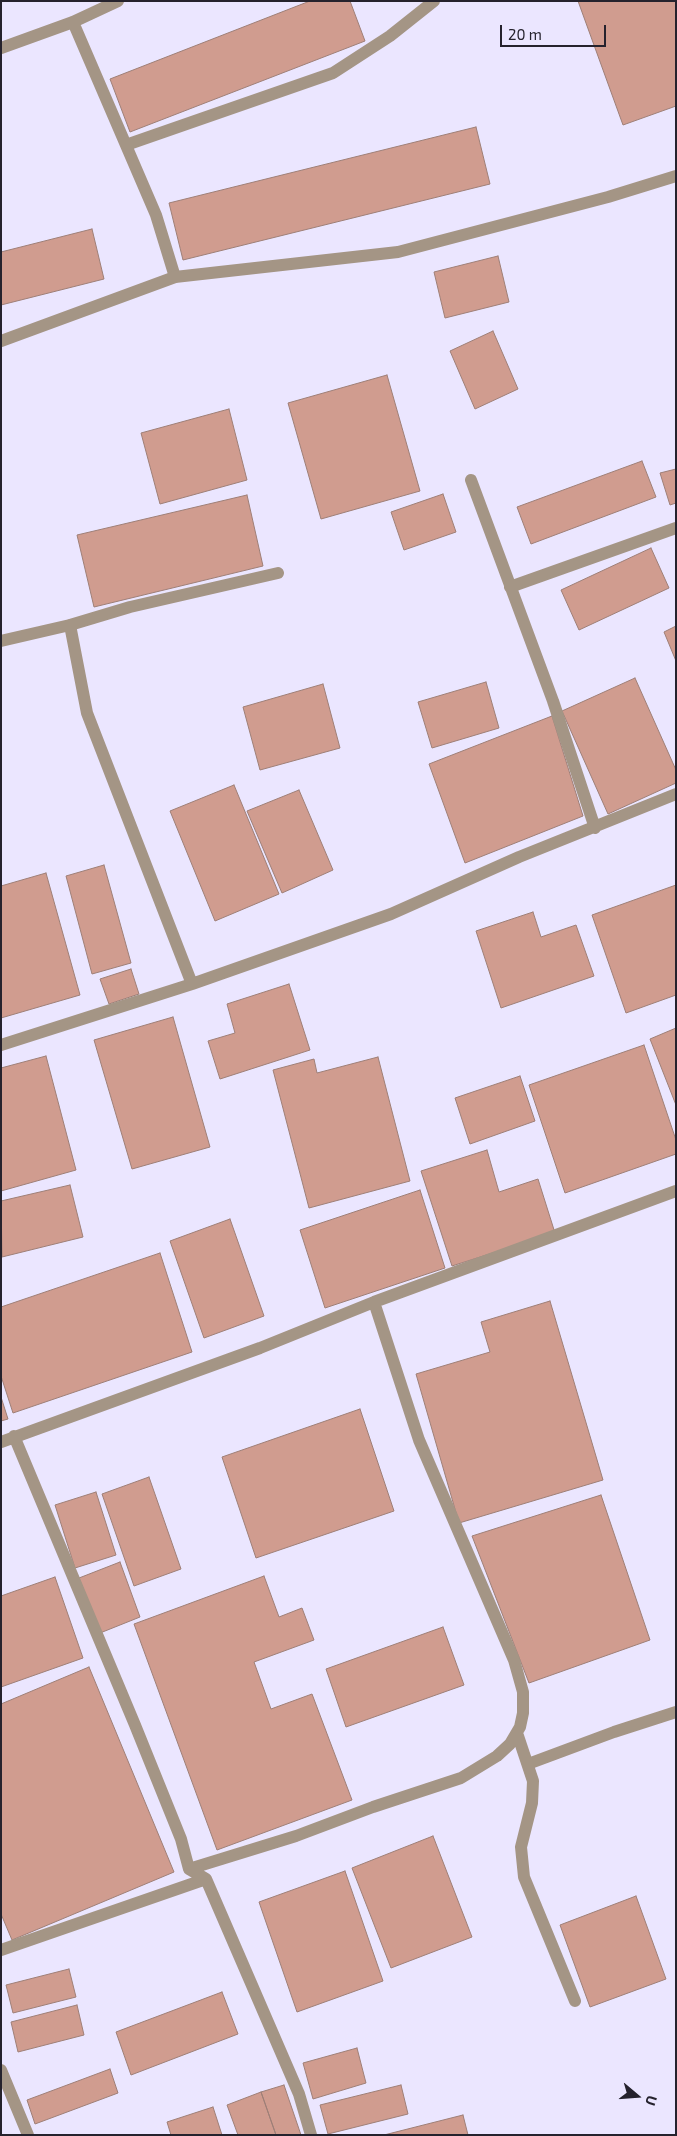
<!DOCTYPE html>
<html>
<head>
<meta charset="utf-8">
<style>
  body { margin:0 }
  #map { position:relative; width:677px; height:2136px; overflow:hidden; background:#ebe6ff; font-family:"Exo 2",sans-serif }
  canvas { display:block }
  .frame { position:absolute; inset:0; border:2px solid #25222d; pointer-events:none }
  .north { position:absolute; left:612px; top:2071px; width:50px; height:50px; -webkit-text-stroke:4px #ebe6ff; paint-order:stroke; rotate:108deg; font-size:14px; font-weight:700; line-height:20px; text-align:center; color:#25222d }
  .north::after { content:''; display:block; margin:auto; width:18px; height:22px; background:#25222d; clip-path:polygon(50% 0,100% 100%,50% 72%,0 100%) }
  .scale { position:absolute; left:500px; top:25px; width:106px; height:22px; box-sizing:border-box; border:2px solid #25222d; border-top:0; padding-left:6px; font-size:15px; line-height:18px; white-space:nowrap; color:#25222d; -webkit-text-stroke:4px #ebe6ff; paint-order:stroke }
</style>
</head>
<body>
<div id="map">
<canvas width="677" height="2136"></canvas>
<div class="frame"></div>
<div class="north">U</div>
<div class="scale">20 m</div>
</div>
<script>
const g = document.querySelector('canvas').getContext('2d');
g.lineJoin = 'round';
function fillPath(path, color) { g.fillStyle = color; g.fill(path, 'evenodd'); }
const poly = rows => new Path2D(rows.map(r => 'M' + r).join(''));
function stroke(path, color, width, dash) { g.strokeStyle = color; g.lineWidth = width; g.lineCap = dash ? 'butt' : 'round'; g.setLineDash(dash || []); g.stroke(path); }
const building = poly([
  [310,1,350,1,365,41,130,132,110,79,310,1],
  [578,1,676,1,676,106,623,125,578,1],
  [476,127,490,184,183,260,169,203,476,127],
  [92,229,104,279,1,305,1,252,92,229],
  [498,256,509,302,445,318,434,272,498,256],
  [493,331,518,389,475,409,450,351,493,331],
  [387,375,420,491,321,519,288,403,387,375],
  [229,409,247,480,160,504,141,433,229,409],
  [642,461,656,497,531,544,517,507,642,461],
  [676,469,676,503,670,505,660,473,676,469],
  [443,494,456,532,404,550,391,512,443,494],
  [247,495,263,566,94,607,77,535,247,495],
  [651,548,669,588,579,630,561,590,651,548],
  [676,626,676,661,664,632,676,626],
  [635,678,676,770,676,783,608,814,562,711,635,678],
  [486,682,499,728,432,748,418,702,486,682],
  [323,684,340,748,260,770,243,707,323,684],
  [552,716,583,816,465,863,429,764,552,716],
  [234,785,279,894,215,921,170,811,234,785],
  [299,790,333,870,282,893,247,811,299,790],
  [104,865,131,963,92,974,66,876,104,865],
  [46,873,80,995,1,1018,1,886,46,873],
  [676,885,676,995,626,1013,592,915,676,885],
  [533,912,541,937,576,925,594,976,501,1008,476,931,533,912],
  [131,969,139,994,109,1004,100,979,131,969],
  [289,984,310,1050,220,1079,208,1041,235,1033,227,1004,289,984],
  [173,1017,210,1147,132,1169,94,1040,173,1017],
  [676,1028,676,1105,650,1039,676,1028],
  [644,1045,676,1140,676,1154,565,1193,529,1085,644,1045],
  [46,1056,76,1170,1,1191,1,1068,46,1056],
  [378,1057,410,1181,309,1208,273,1070,314,1059,317,1073,378,1057],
  [520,1076,535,1121,470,1144,455,1098,520,1076],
  [487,1150,499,1192,538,1179,555,1233,452,1266,421,1171,487,1150],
  [70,1185,83,1237,2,1257,1,1201,70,1185],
  [420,1190,445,1268,325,1308,300,1230,420,1190],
  [230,1219,264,1316,204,1338,170,1241,230,1219],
  [160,1253,192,1352,13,1413,1,1376,1,1307,160,1253],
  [550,1301,603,1480,459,1523,416,1374,490,1352,481,1322,550,1301],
  [1,1397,8,1419,1,1421,1,1397],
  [360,1409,394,1511,256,1558,222,1457,360,1409],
  [149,1477,181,1569,134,1586,102,1494,149,1477],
  [96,1492,116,1555,75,1568,55,1505,96,1492],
  [601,1495,650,1640,529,1683,472,1536,601,1495],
  [120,1562,140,1617,100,1633,79,1578,120,1562],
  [264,1576,279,1617,302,1608,314,1640,254,1662,271,1709,312,1694,352,1800,217,1850,134,1624,264,1576],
  [55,1577,83,1658,1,1687,1,1596,55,1577],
  [443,1627,464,1685,346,1727,326,1669,443,1627],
  [89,1667,174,1872,12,1940,1,1914,1,1704,89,1667],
  [433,1836,472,1937,391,1968,352,1868,433,1836],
  [345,1871,383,1981,297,2012,259,1902,345,1871],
  [636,1896,666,1979,590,2007,560,1925,636,1896],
  [69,1969,76,1997,13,2013,6,1985,69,1969],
  [222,1992,238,2034,131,2075,116,2032,222,1992],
  [77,2005,84,2035,18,2052,11,2022,77,2005],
  [357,2048,366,2083,313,2099,303,2063,357,2048],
  [110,2069,118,2093,35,2124,27,2100,110,2069],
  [284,2085,301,2135,276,2135,261,2092,284,2085],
  [401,2085,408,2114,328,2134,320,2105,401,2085],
  [261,2092,276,2135,238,2135,227,2105,261,2092],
  [213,2107,222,2135,171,2135,167,2122,213,2107],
  [463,2115,468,2135,384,2135,463,2115]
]);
const lane = poly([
  [73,22,156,215,175,277],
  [1,48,73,22,118,1],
  [126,145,333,73,390,36,434,1]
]);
const street = poly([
  [1,341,175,277,398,252,608,197,676,176],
  [471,480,553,701,595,828],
  [510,587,676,528],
  [70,625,87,713,192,984],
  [1,641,70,625,130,607,278,573],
  [1,1045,192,984,391,914,519,857,676,794],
  [14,1436,135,1725,181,1839,189,1869,206,1879,299,2094,311,2135],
  [1,1442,260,1348,374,1302,676,1191],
  [517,1733,533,1781,532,1803,521,1847,524,1877,575,2001],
  [528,1764,614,1732,676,1712],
  [189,1869,296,1836,373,1807,461,1778,497,1756,510,1744,520,1727,523,1713,523,1692,514,1660,419,1440,374,1302],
  [1,1950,206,1879],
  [1,2070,28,2135]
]);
fillPath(building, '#d09c8f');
stroke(building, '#9e7f77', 1);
stroke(lane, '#a49585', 12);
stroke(street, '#a49585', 12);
</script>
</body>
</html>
